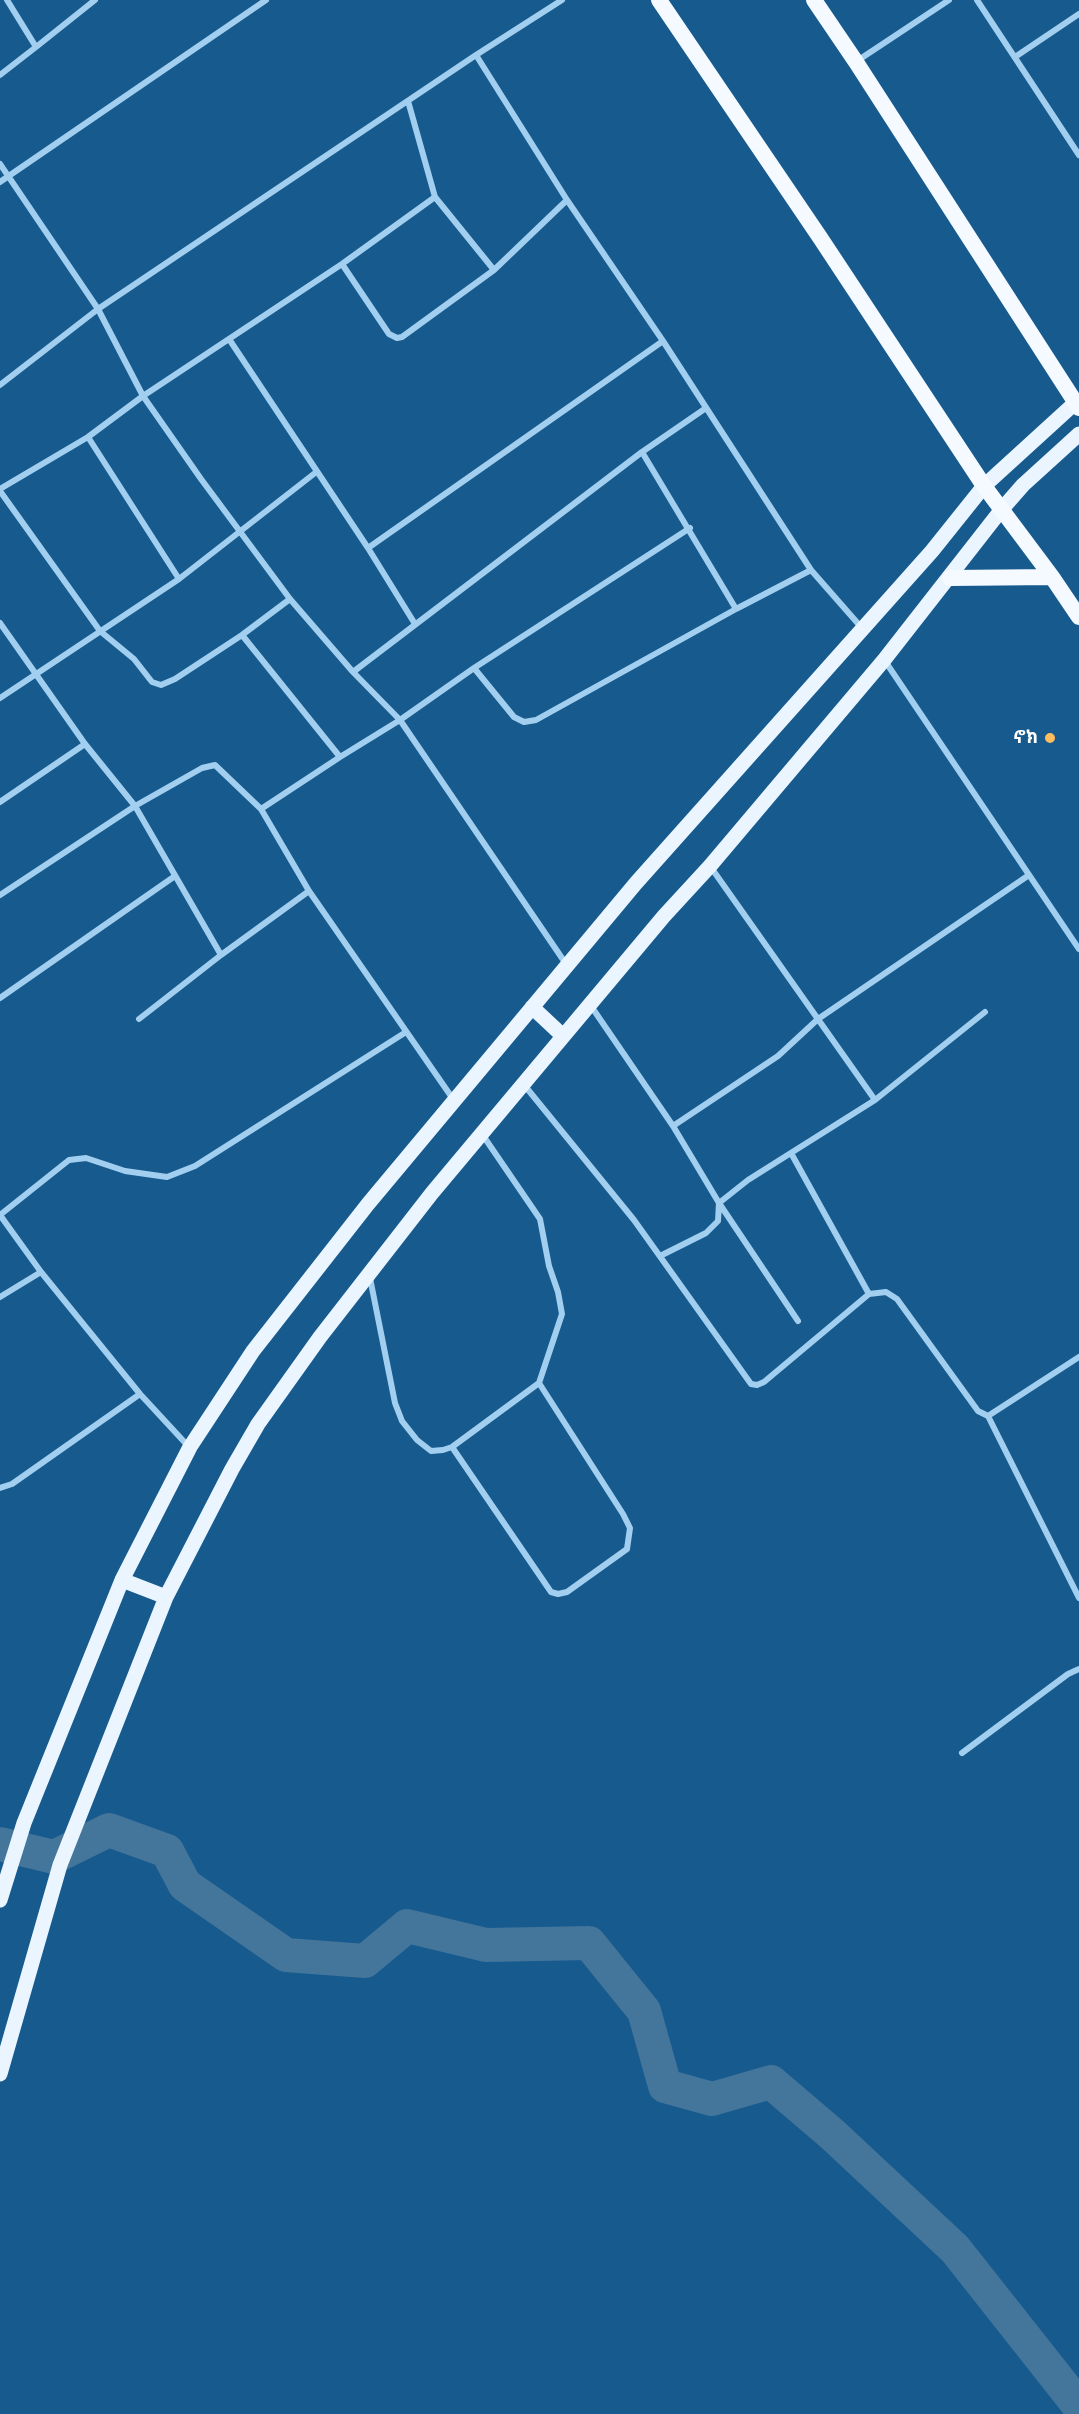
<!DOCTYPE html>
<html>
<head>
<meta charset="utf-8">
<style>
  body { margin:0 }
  canvas { display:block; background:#165a8e }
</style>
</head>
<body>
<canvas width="1079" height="2414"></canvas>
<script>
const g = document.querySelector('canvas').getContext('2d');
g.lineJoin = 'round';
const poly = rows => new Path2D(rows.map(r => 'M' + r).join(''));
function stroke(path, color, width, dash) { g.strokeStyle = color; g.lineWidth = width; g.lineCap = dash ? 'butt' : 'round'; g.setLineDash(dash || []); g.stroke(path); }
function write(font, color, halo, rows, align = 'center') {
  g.font = font + ' "Noto Sans","Noto Sans Ethiopic",sans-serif'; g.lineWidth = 6; g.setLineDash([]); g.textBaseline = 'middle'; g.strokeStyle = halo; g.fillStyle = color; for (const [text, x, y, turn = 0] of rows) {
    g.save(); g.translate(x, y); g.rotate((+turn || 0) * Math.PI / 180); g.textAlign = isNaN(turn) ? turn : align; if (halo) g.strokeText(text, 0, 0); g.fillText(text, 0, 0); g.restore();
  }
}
const river = poly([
  [0,1844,54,1857,109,1830,167,1851,185,1885,286,1955,365,1961,407,1926,486,1945,589,1943,644,2011,665,2086,712,2099,771,2082,833,2135,955,2249,1079,2406]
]);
const minor = poly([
  [977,0,1079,155],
  [36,47,95,0],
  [476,55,562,0],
  [1015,57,1079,14],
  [857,61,949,0],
  [0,75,36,47,7,0],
  [408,101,435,197,494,270],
  [0,164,98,309,0,385],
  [0,182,266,0],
  [342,264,389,334,397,338,402,337,494,270,567,200],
  [229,339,368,548,415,624],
  [88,437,179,579],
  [642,452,736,609],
  [0,489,88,437,143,396,342,264,435,197],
  [0,491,100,631,134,659,152,682,161,685,175,679,242,635,290,599],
  [368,548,663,341],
  [811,570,663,341,567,200,476,55,98,309,143,396,201,479,290,599,353,672,400,720,474,668,514,717,524,722,536,720,736,609,811,570,861,627],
  [0,623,85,744,135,806,221,955,309,891],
  [242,635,340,757,400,720,566,964],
  [885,661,1079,949],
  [474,668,690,528],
  [353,672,642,452,706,408],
  [0,698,179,579,315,473],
  [340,757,261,809,309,891,453,1099],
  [0,802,85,744],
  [710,866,875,1100],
  [0,895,135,806,202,768,215,765,261,809],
  [0,998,175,876],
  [591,1006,673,1126,719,1203,798,1321],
  [139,1019,221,955],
  [525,1086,634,1220,751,1384,757,1385,764,1382,869,1294,886,1292,897,1299,978,1411,988,1416,1079,1357],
  [673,1126,778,1056,818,1019,1029,875],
  [791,1153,869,1294],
  [0,1215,69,1160,86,1158,125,1171,167,1177,195,1166,406,1032],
  [0,1215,41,1272,140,1394,189,1447],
  [660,1256,706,1233,718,1221,719,1203,748,1180,875,1100,985,1012],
  [370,1278,395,1403,402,1421,417,1440,431,1451,443,1450,452,1447,539,1383,562,1314,558,1292,549,1266,540,1219,482,1134],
  [0,1297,41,1272],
  [988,1416,1079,1598],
  [452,1447,551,1592,558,1594,567,1592,627,1549,630,1528,623,1514,539,1383],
  [0,1488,12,1484,140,1394],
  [962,1753,1068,1674,1079,1669]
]);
const primary = poly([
  [532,1007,563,1036],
  [122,1580,166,1597],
  [0,1900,24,1823,122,1580,190,1447,253,1351,368,1204,636,883,932,551,984,486,1075,403,1079,402],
  [0,2074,60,1865,166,1597,232,1469,258,1424,320,1337,432,1193,664,916,710,866,884,660,1002,509,1023,485,1079,434]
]);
const trunk = poly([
  [659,0,821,239,984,486,1052,577,1079,617],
  [814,0,856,62,1079,408],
  [950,578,1052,577]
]);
const markers = [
  [1050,738,6,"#ffbd60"]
];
const poiNames = [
  ["ኖክ",1038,738]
];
stroke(river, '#44759b', 34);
stroke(minor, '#a2cfef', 6);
stroke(primary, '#eaf5ff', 15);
stroke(trunk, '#f4faff', 16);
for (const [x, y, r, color] of markers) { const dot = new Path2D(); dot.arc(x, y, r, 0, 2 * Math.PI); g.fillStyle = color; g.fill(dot); stroke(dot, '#165a8e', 2); }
write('bold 18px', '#fff', '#165a8e', poiNames, 'right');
</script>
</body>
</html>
